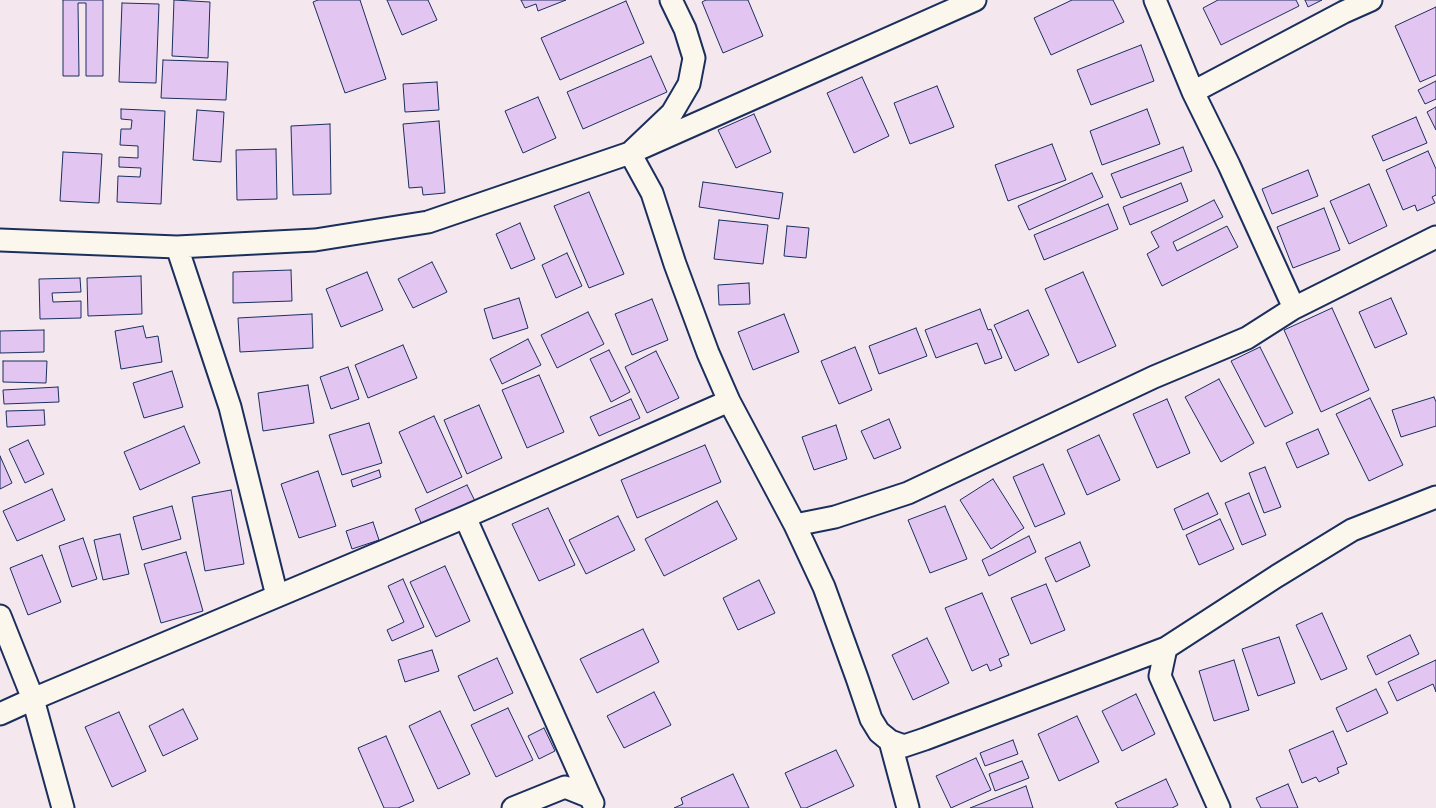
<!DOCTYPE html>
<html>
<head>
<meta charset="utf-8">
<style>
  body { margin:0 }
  canvas { display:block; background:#f4e8ee }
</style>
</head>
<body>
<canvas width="1436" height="808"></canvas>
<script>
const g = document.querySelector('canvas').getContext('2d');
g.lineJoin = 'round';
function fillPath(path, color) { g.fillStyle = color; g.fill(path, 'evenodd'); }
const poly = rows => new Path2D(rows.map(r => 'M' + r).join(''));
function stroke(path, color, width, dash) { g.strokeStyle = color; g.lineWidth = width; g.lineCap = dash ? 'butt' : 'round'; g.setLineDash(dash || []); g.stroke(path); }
const building = poly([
  [63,0,103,0,103,76,86,76,86,3,78,3,79,76,63,76,63,0],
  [174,0,210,2,208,58,172,56,174,0],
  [318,0,360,0,386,79,345,93,313,2,318,0],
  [387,0,428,0,437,20,402,35,387,0],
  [521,0,566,0,538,11,536,4,525,8,521,0],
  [706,0,748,0,763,36,723,53,702,2,706,0],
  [1072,0,1113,0,1124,22,1051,55,1034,18,1072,0],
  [1218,0,1296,0,1299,6,1221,45,1203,8,1218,0],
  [1305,0,1322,0,1308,7,1305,0],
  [626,1,644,43,560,80,541,38,626,1],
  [122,3,159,4,156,83,119,82,122,3],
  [1436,7,1436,75,1420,82,1395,26,1436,7],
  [1141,45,1154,81,1091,105,1077,70,1141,45],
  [651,56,667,92,583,129,567,92,651,56],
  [163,60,228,62,226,100,161,98,163,60],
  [862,77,889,136,854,153,827,93,862,77],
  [1436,81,1436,99,1425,104,1418,90,1436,81],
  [437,82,439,110,405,112,403,84,437,82],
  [937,86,954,127,910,144,894,103,937,86],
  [538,97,556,138,523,153,505,111,538,97],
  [1436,107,1436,130,1427,112,1436,107],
  [121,109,165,111,161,204,117,202,118,176,140,177,141,168,119,167,119,157,138,158,138,146,120,145,121,129,131,129,132,120,121,119,121,109],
  [1147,109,1160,144,1102,165,1090,131,1147,109],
  [197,110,224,112,221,162,193,160,197,110],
  [754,114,771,152,736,168,718,130,754,114],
  [1416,117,1427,143,1383,161,1372,136,1416,117],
  [439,121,445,193,423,195,422,187,409,188,403,124,439,121],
  [330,124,331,194,293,195,291,126,330,124],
  [1052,144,1066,180,1008,201,995,165,1052,144],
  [1183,147,1192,171,1121,198,1111,174,1183,147],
  [276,149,277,199,237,200,236,150,276,149],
  [1428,151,1436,169,1436,195,1432,197,1435,203,1417,211,1415,205,1403,210,1386,170,1428,151],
  [63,152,102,154,99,203,60,201,63,152],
  [1308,170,1318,196,1272,214,1262,189,1308,170],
  [1092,173,1103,197,1029,230,1018,206,1092,173],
  [703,182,783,193,779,219,699,207,703,182],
  [1181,183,1188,201,1130,225,1123,207,1181,183],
  [1369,184,1387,226,1349,244,1330,201,1369,184],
  [589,192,624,274,589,288,554,206,589,192],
  [1214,200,1223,217,1173,242,1177,251,1227,226,1238,247,1162,286,1147,254,1159,247,1151,232,1214,200],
  [1108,204,1118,229,1044,260,1034,235,1108,204],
  [1324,208,1340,250,1293,268,1277,227,1324,208],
  [719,220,768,225,763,264,714,259,719,220],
  [520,223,535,259,511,269,496,234,520,223],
  [787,226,809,228,806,258,784,256,787,226],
  [567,253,582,286,556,298,542,265,567,253],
  [432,262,447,292,413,308,398,279,432,262],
  [291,270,292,301,233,303,233,272,291,270],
  [367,272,383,310,341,327,326,289,367,272],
  [1083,272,1116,346,1078,363,1045,289,1083,272],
  [141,276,142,314,88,316,87,278,141,276],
  [80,278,81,292,52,293,53,302,81,301,81,318,40,319,39,279,80,278],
  [749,283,750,304,719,305,718,285,749,283],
  [519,298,528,328,493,339,484,309,519,298],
  [1391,298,1407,334,1375,348,1359,312,1391,298],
  [652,299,668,340,632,355,615,314,652,299],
  [1332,308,1369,390,1321,412,1284,330,1332,308],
  [980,309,988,330,991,329,1002,358,985,364,977,343,936,358,925,330,980,309],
  [1028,310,1049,355,1015,371,994,325,1028,310],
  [588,312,604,344,557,368,541,335,588,312],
  [312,314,313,348,240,352,238,318,312,314],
  [784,314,799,352,753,370,738,332,784,314],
  [143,326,146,338,158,336,162,362,121,369,115,331,143,326],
  [916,328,927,356,879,374,869,346,916,328],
  [44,330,44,352,0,353,0,331,44,330],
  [528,339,541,365,502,384,490,359,528,339],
  [403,345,417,378,368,398,355,365,403,345],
  [855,347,872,390,839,404,821,361,855,347],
  [1260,347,1293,413,1265,427,1231,361,1260,347],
  [609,350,630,392,611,402,590,359,609,350],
  [656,351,679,398,647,413,625,367,656,351],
  [3,361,47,361,46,383,3,382,3,361],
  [348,367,359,399,331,409,320,377,348,367],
  [172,371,183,407,144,418,133,383,172,371],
  [539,375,564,432,527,448,502,390,539,375],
  [1219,379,1254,443,1221,462,1185,397,1219,379],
  [308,385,314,423,263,431,258,393,308,385],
  [58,387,59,402,4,404,3,390,58,387],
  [1434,397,1436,402,1436,426,1401,437,1392,410,1434,397],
  [1370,398,1403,465,1369,481,1336,414,1370,398],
  [631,399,640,418,599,436,590,417,631,399],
  [1167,399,1190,453,1157,468,1133,414,1167,399],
  [479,405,502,458,467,474,444,420,479,405],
  [44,410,45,425,7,427,6,411,44,410],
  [434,416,462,477,427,493,399,432,434,416],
  [889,419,901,448,874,459,861,431,889,419],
  [369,423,382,463,342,475,329,435,369,423],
  [836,425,847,459,814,470,802,437,836,425],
  [184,426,200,463,140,490,124,452,184,426],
  [1318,429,1329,454,1297,468,1286,443,1318,429],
  [1099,435,1120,480,1087,495,1067,450,1099,435],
  [28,440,44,474,25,483,9,449,28,440],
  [705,445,721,482,637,518,621,480,705,445],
  [0,456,12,483,0,489,0,456],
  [1043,464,1065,514,1035,527,1013,477,1043,464],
  [1265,467,1281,507,1264,513,1249,473,1265,467],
  [379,470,381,477,353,487,351,480,379,470],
  [318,471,336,526,299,538,281,484,318,471],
  [993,479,1024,528,991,549,960,500,993,479],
  [467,485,475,501,422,525,415,509,467,485],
  [52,489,65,520,17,541,3,511,52,489],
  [231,490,244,564,205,571,192,497,231,490],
  [1208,493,1218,514,1183,530,1174,509,1208,493],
  [1249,493,1266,535,1242,545,1225,503,1249,493],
  [717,501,737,539,664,576,645,539,717,501],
  [172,506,181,539,142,550,133,517,172,506],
  [945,506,967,559,930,573,908,520,945,506],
  [548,508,575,565,539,581,512,524,548,508],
  [618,516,635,550,586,574,569,540,618,516],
  [1220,519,1234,549,1199,565,1186,535,1220,519],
  [373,522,379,540,352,549,346,531,373,522],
  [120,534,129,574,103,580,94,540,120,534],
  [1029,536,1036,552,989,576,982,560,1029,536],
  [83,538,97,579,72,587,59,546,83,538],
  [1080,542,1090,566,1056,582,1045,558,1080,542],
  [186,552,203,611,161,623,144,564,186,552],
  [42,555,61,602,28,615,10,568,42,555],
  [445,566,470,621,436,637,410,582,445,566],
  [403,579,424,627,392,641,387,630,404,622,388,586,403,579],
  [759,580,775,613,738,630,723,598,759,580],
  [1046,584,1065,630,1031,644,1011,598,1046,584],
  [982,593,1009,655,999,659,1002,666,990,671,987,664,972,671,945,608,982,593],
  [1322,613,1347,669,1321,680,1296,625,1322,613],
  [643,629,659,662,597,693,580,659,643,629],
  [1410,635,1419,654,1376,675,1367,656,1410,635],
  [1279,637,1295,683,1258,696,1242,649,1279,637],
  [927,638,949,683,913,700,892,655,927,638],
  [432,650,439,671,405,682,398,660,432,650],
  [497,658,513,693,474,711,458,676,497,658],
  [1234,660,1249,710,1214,721,1199,671,1234,660],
  [1436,660,1436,692,1433,684,1397,701,1388,682,1436,660],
  [1376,689,1388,713,1347,732,1336,708,1376,689],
  [654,692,671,725,624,748,607,716,654,692],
  [1136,694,1155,734,1122,751,1102,711,1136,694],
  [508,708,533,760,496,777,471,725,508,708],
  [183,709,198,739,163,756,149,726,183,709],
  [440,711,470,774,438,789,409,726,440,711],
  [119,712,146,771,112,787,85,727,119,712],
  [1077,716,1099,762,1059,781,1038,734,1077,716],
  [544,728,555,751,539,759,528,736,544,728],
  [1333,731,1347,764,1337,768,1339,773,1319,782,1316,777,1302,783,1289,750,1333,731],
  [386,736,414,801,398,808,384,808,358,748,386,736],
  [1013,740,1018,754,985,766,980,753,1013,740],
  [836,750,854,786,806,808,801,808,785,773,836,750],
  [976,758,991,790,951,808,936,776,976,758],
  [1022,761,1029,778,995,791,989,774,1022,761],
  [733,774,749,808,674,808,683,804,681,798,733,774],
  [1166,779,1178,805,1172,808,1118,808,1115,803,1166,779],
  [1288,784,1298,808,1261,808,1256,798,1288,784],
  [1026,786,1033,808,970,808,1026,786]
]);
const minor = poly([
  [671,0,685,29,694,58,689,84,672,113,630,153,652,193,675,264,708,353,729,401,795,525,824,587,857,678,871,719,879,732,890,741,904,746,925,739,1166,648,1277,576,1352,530,1436,497],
  [1155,0,1193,92,1229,165,1294,308],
  [1193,92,1344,12,1371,0],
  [0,240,177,247,230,407,277,596],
  [177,247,315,240,428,222,630,153,975,0],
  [465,517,590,797],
  [795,525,835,517,908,493,1154,377,1247,338,1294,308,1436,237],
  [0,616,33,699,63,808],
  [1166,648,1160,676,1219,808],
  [0,714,33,699,465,517,729,401],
  [890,741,908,808],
  [513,808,565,787,590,797,593,803]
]);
fillPath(building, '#e3c5f2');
stroke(building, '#1b2f5e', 1);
stroke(minor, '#1b2f5e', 25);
stroke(minor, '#fbf7ec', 21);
</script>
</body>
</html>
